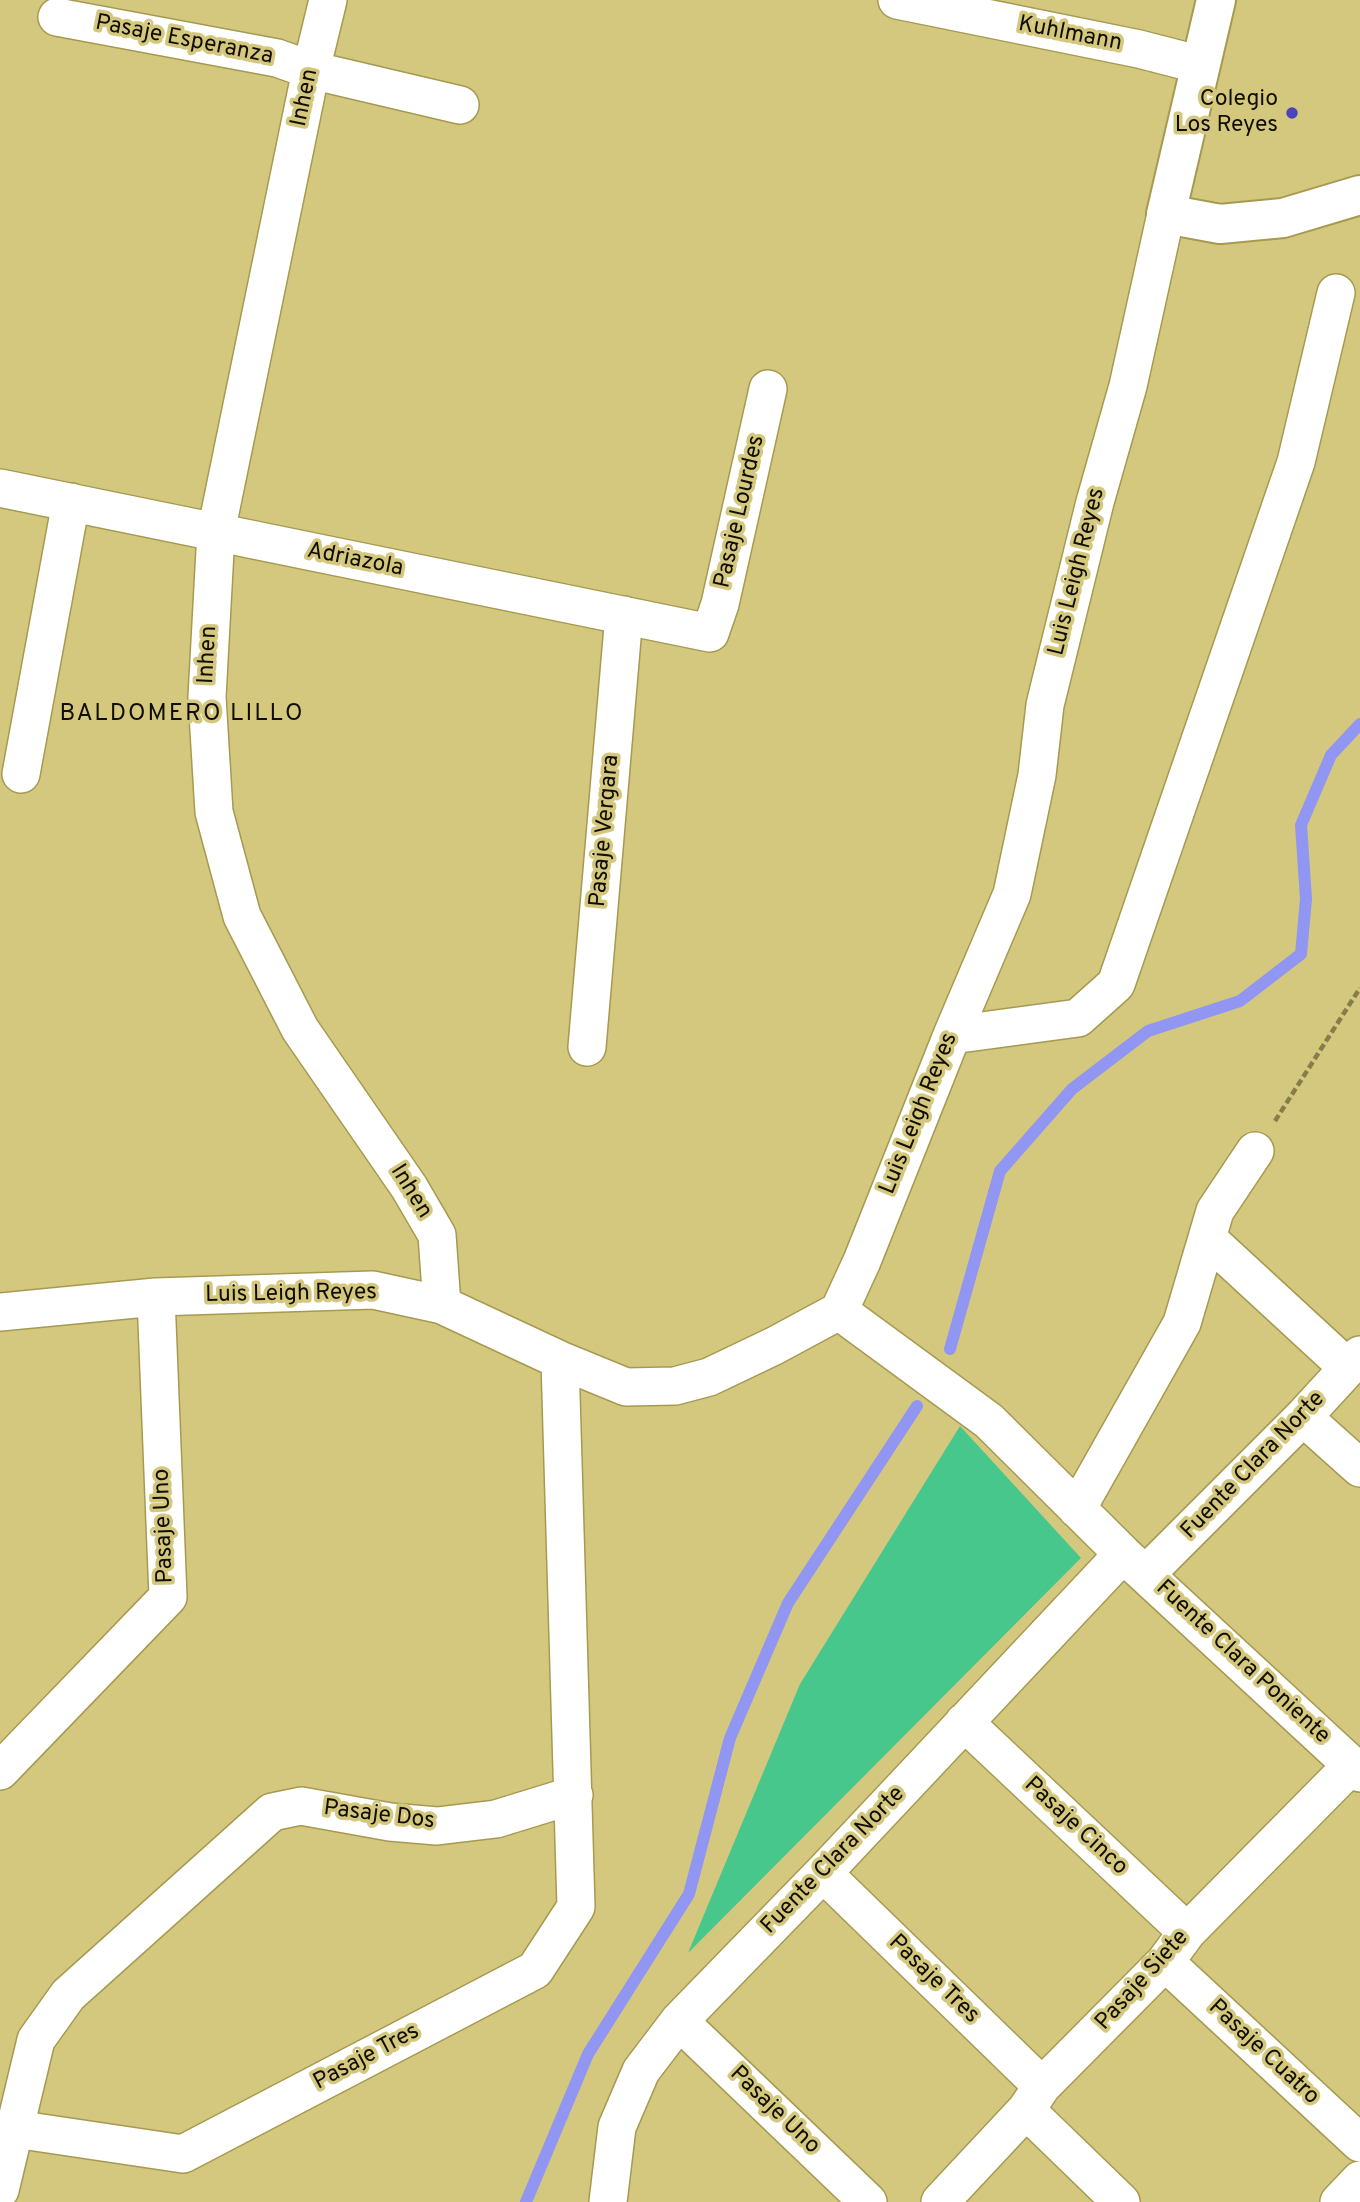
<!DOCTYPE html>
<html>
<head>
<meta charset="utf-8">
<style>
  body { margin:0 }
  canvas { display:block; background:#d4c87e }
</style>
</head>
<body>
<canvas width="1360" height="2202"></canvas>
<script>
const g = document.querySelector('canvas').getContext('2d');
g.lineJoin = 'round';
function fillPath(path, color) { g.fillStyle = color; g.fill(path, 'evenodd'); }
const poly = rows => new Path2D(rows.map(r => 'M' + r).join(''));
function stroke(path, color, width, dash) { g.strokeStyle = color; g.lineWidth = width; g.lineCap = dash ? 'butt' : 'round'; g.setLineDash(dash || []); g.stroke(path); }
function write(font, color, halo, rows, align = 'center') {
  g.font = font + ' Overpass,sans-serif'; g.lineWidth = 7; g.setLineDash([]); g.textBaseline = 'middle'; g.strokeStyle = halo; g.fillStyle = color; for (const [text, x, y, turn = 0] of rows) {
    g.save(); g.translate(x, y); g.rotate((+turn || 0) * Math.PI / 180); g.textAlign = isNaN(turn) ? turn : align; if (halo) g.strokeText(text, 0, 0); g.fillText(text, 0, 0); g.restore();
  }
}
const green = poly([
  [960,1426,1081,1558,688,1953,800,1684]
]);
const stream = poly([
  [950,1349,1000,1171,1072,1089,1148,1031,1240,1001,1301,954,1306,899,1301,825,1331,755,1360,724],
  [526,2202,588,2054,689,1894,730,1738,788,1603,917,1406]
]);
const path = poly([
  [1275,1121,1360,988]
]);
const street = poly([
  [328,0,311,70,216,532,207,697,214,812,242,916,300,1029,409,1187,437,1235,442,1305],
  [897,0,1139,49,1201,65],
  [57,17,277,58,311,70,460,105],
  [0,488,710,633,720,604,768,389],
  [21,774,71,502],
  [952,1035,1078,1018,1116,984,1296,462,1336,293],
  [587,1047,624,615],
  [1207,1238,1348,1368],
  [839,1311,989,1421,1123,1554,1360,1773],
  [0,1312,156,1297,373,1290,442,1305,560,1360,626,1387,675,1386,709,1377,774,1346,839,1311,862,1261,952,1035,1012,894,1037,775,1045,705,1095,502,1128,386,1166,214],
  [1303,1417,1360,1468],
  [1077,1509,1182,1323,1215,1211,1255,1151],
  [1146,1574,1303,1417,1360,1355],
  [964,1722,1187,1932],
  [0,1771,168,1597,156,1297],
  [823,1873,1042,2086],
  [1165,1962,1360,2143],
  [679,2021,868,2202],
  [1026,2110,1121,2202],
  [15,2129,183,2154,535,1970,576,1907,560,1360],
  [0,2190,36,2040,68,1995,272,1812,301,1806,390,1822,437,1826,496,1819,574,1795],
  [608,2202,617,2127,641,2071,679,2021,823,1873,1123,1554],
  [940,2202,1026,2110,1042,2086,1165,1962,1187,1932,1352,1765],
  [1339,2202,1360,2180]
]);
const secondary = poly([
  [1216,0,1166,214,1220,224,1283,218,1360,195]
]);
const markers = [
  [1292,113,7,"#4b43ba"]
];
const streetNames = [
  ["Kuhlmann",1070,35,11],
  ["Pasaje Esperanza",184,41,11],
  ["Inhen",306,98,-78],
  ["Pasaje Lourdes",741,512,-77],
  ["Adriazola",355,561,11],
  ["Luis Leigh Reyes",1078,572,-76],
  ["Inhen",209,655,-87],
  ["Pasaje Vergara",606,831,-85],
  ["Luis Leigh Reyes",920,1114,-68],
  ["Inhen",410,1192,58],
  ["Luis Leigh Reyes",291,1295,-1],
  ["Fuente Clara Norte",1254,1466,-46],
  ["Pasaje Uno",165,1526,-92],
  ["Fuente Clara Poniente",1242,1663,43],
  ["Pasaje Dos",379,1816,7],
  ["Pasaje Cinco",1075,1827,43],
  ["Fuente Clara Norte",834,1861,-46],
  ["Pasaje Tres",933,1980,44],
  ["Pasaje Siete",1143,1981,-48],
  ["Pasaje Cuatro",1263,2053,43],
  ["Pasaje Tres",367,2058,-28],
  ["Pasaje Uno",774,2111,44]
];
const poiNames = [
  ["Colegio",1278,100],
  ["Los Reyes",1278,126]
];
const neighbourhoodNames = [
  ["BALDOMERO LILLO",182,715]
];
fillPath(green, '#48c78d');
stroke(stream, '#9196f2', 12);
stroke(street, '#a69a51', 40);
stroke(secondary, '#a69a51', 42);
stroke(path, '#867d4b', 4.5, [7, 3.5]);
stroke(street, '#fff', 37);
stroke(secondary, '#fff', 38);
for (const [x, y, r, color] of markers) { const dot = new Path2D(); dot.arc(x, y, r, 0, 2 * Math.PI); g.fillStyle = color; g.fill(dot); stroke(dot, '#d4c87e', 2.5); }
write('23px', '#110d00', '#d4c87e', streetNames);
write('23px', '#110d00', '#d4c87e', poiNames, 'right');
g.letterSpacing = '2px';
write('24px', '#110d00', '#d4c87e', neighbourhoodNames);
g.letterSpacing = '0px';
</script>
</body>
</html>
